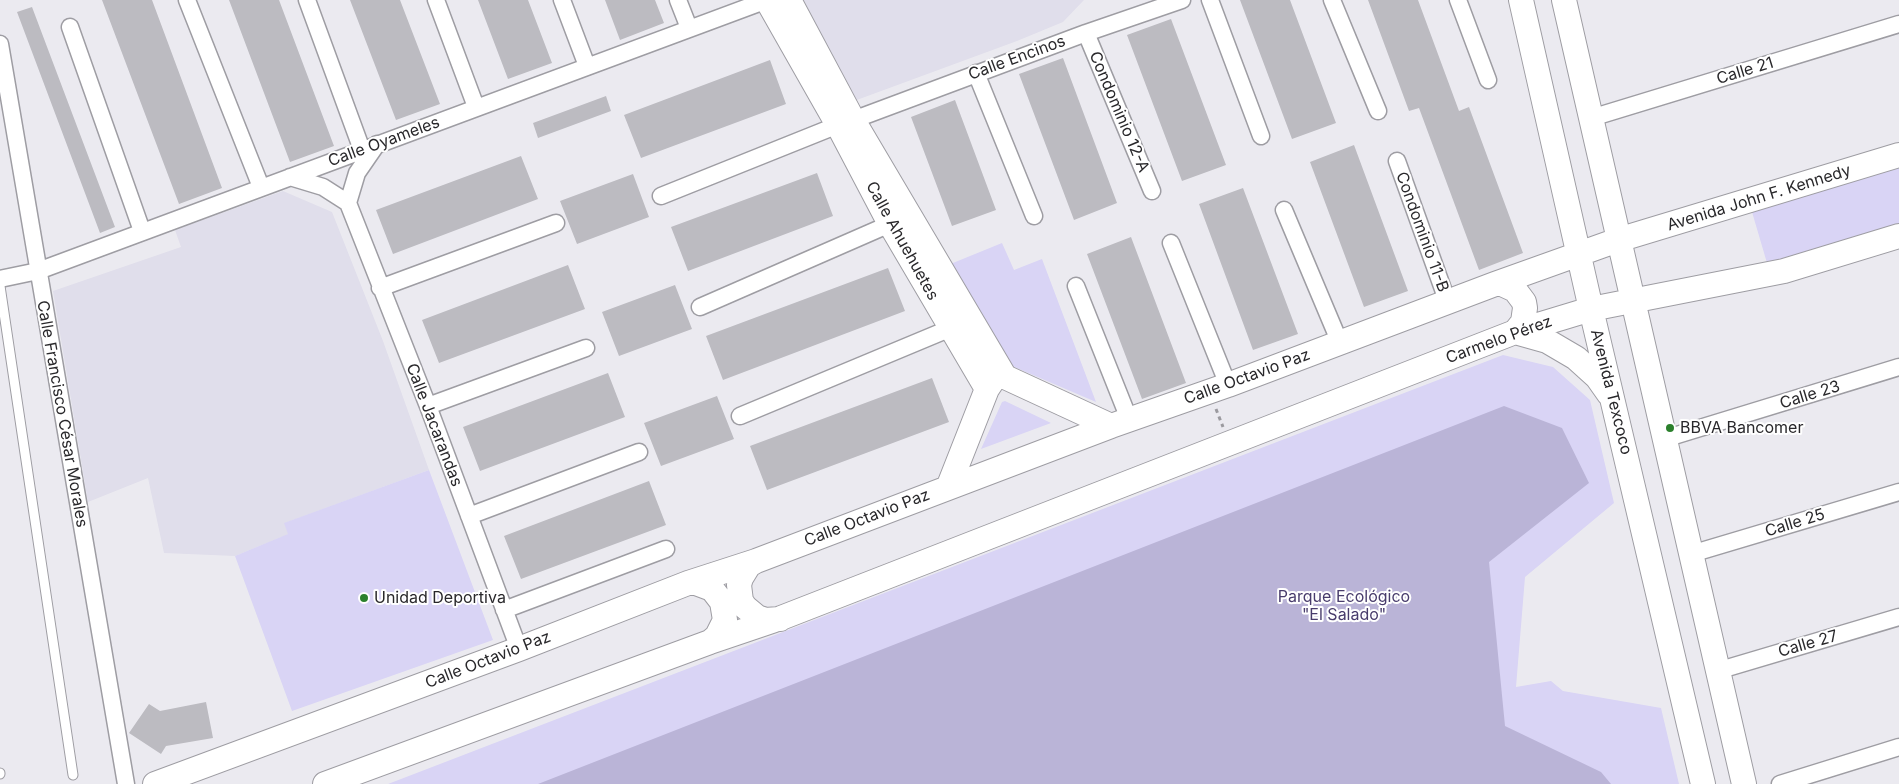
<!DOCTYPE html>
<html>
<head>
<meta charset="utf-8">
<style>
  body { margin:0 }
  canvas { display:block; background:#ebeaf0 }
</style>
</head>
<body>
<canvas width="1899" height="784"></canvas>
<script>
const g = document.querySelector('canvas').getContext('2d');
g.lineJoin = 'round';
function fillPath(path, color) { g.fillStyle = color; g.fill(path, 'evenodd'); }
const poly = rows => new Path2D(rows.map(r => 'M' + r).join(''));
function stroke(path, color, width, dash) { g.strokeStyle = color; g.lineWidth = width; g.lineCap = dash ? 'butt' : 'round'; g.setLineDash(dash || []); g.stroke(path); }
function write(font, color, halo, rows, align = 'center') {
  g.font = font + ' Inter,sans-serif'; g.lineWidth = 4; g.setLineDash([]); g.textBaseline = 'middle'; g.strokeStyle = halo; g.fillStyle = color; for (const [text, x, y, turn = 0] of rows) {
    g.save(); g.translate(x, y); g.rotate((+turn || 0) * Math.PI / 180); g.textAlign = isNaN(turn) ? turn : align; if (halo) g.strokeText(text, 0, 0); g.fillText(text, 0, 0); g.restore();
  }
}
const built = poly([
  [797,0,1084,0,1063,22,1017,41,854,101],
  [283,191,332,212,383,341,429,470,285,523,289,534,235,556,164,553,148,478,88,502,53,291,181,247,175,230]
]);
const green = poly([
  [1899,168,1899,225,1785,261,1767,263,1752,212],
  [1002,243,1014,270,1042,259,1096,402,1005,363,948,265],
  [1503,355,1553,367,1590,400,1614,503,1525,577,1516,687,1551,681,1563,691,1661,708,1679,784,388,784],
  [1005,401,1051,423,981,449,1002,402],
  [429,470,493,640,292,711,235,556,288,534,284,523]
]);
const water = poly([
  [1504,406,1562,428,1589,483,1489,562,1505,726,1601,772,1611,784,538,784]
]);
const building = poly([
  [102,0,152,0,222,188,179,204],
  [229,0,279,0,334,146,290,162],
  [350,0,400,0,440,104,396,120],
  [478,0,528,0,552,63,508,79],
  [605,0,655,0,664,23,620,40],
  [1240,0,1290,0,1336,123,1292,139],
  [1368,0,1418,0,1459,111,1469,107,1523,253,1479,270,1419,108,1409,111],
  [32,7,115,227,100,233,17,12],
  [1171,19,1226,165,1182,181,1127,35],
  [1063,58,1117,203,1074,220,1019,74],
  [770,60,786,104,641,158,624,115],
  [606,96,611,111,538,138,533,123],
  [955,100,996,210,952,226,911,117],
  [1354,145,1408,291,1364,307,1310,162],
  [521,156,538,199,393,254,376,210],
  [817,173,833,216,688,271,671,227],
  [633,174,649,217,577,244,560,201],
  [1243,188,1298,334,1253,350,1199,204],
  [1131,237,1186,383,1142,399,1087,254],
  [568,265,585,309,439,363,422,320],
  [888,268,905,311,723,380,706,336],
  [675,285,692,329,619,356,602,312],
  [608,373,625,417,480,471,463,427],
  [932,378,949,422,767,490,750,446],
  [717,396,734,439,661,466,644,423],
  [649,481,666,525,521,579,504,536],
  [206,702,213,738,166,746,161,754,129,733,149,704,160,711]
]);
const path = poly([
  [1216,409,1223,427]
]);
const lane = poly([
  [0,286,73,775],
  [0,773,0,774]
]);
const street = poly([
  [187,0,261,187],
  [307,0,362,150],
  [436,0,476,107],
  [562,0,587,66],
  [678,0,689,28],
  [1210,0,1261,136],
  [1332,0,1378,111],
  [1458,0,1488,80],
  [70,27,142,231],
  [1086,33,1152,191],
  [0,44,126,784],
  [976,73,1034,216],
  [1591,118,1899,24],
  [853,120,1086,33,1182,0],
  [1397,161,1448,303],
  [290,177,323,187,348,203,428,406,519,649],
  [661,196,838,125],
  [348,203,357,173,377,144],
  [1284,210,1340,343],
  [1171,243,1228,385],
  [0,279,38,271,767,0],
  [1076,286,1129,419],
  [380,288,556,223],
  [700,307,890,224],
  [428,406,586,348],
  [740,416,951,328],
  [1664,439,1899,367],
  [469,516,639,452],
  [1691,554,1899,492],
  [504,610,666,549],
  [1717,671,1899,617],
  [1780,784,1899,747]
]);
const secondary = poly([
  [767,0,838,125,890,224,987,389],
  [789,0,853,120,1005,377,1111,426],
  [1521,0,1591,309,1703,784],
  [1564,0,1744,784],
  [1495,284,1502,284,1515,290,1524,302,1525,308,1523,322,1515,332],
  [1515,332,1547,341,1576,358,1597,377,1609,394],
  [948,488,987,389,995,377],
  [756,561,749,565,741,578,739,585,741,601,745,607,757,617,765,620,780,619],
  [688,583,696,583,712,589,722,602,725,620,717,636,710,642],
  [155,784,519,649,688,583,756,561,1111,426,1228,385,1495,284,1618,240,1899,155],
  [325,784,710,642,781,618,1515,332,1591,309,1784,271,1899,236]
]);
const markers = [
  [1670,428,5,"#2b802c"],
  [364,598,5,"#2b802c"]
];
const streetNames = [
  ["Calle Encinos",1017,58,-20],
  ["Calle 21",1745,71,-17],
  ["Condominio 12-A",1119,112,67],
  ["Calle Oyameles",384,142,-20],
  ["Avenida John F. Kennedy",1759,198,-17],
  ["Condominio 11-B",1422,232,70],
  ["Calle Ahuehuetes",902,241,61],
  ["Carmelo Pérez",1499,340,-20],
  ["Calle Octavio Paz",1247,377,-20],
  ["Avenida Texcoco",1611,392,76],
  ["Calle 23",1810,395,-17],
  ["Calle Francisco César Morales",62,414,80],
  ["Calle Jacarandas",434,425,69],
  ["Calle Octavio Paz",867,518,-21],
  ["Calle 25",1795,523,-17],
  ["Calle 27",1808,644,-16],
  ["Calle Octavio Paz",488,660,-21]
];
const poiNames = [
  ["BBVA Bancomer",1680,428],
  ["Unidad Deportiva",374,598]
];
const parkNames = [
  ["Parque Ecológico",1344,597],
  ["\"El Salado\"",1344,615]
];
fillPath(built, '#e0deeb');
fillPath(green, '#d9d4f5');
fillPath(water, '#bab4d7');
fillPath(building, '#bcbbc1');
stroke(lane, '#9e9da3', 11);
stroke(street, '#9e9da3', 19);
stroke(secondary, '#9e9da3', 26);
stroke(path, '#9b9a9f', 3, [4, 4]);
stroke(lane, '#fff', 9);
stroke(street, '#fff', 16);
stroke(secondary, '#fff', 24);
for (const [x, y, r, color] of markers) { const dot = new Path2D(); dot.arc(x, y, r, 0, 2 * Math.PI); g.fillStyle = color; g.fill(dot); stroke(dot, '#fff', 2); }
write('16px', '#29282b', '#fff', streetNames);
write('16px', '#29282b', '#fff', poiNames, 'left');
write('16px', '#483c6c', '#fff', parkNames);
</script>
</body>
</html>
